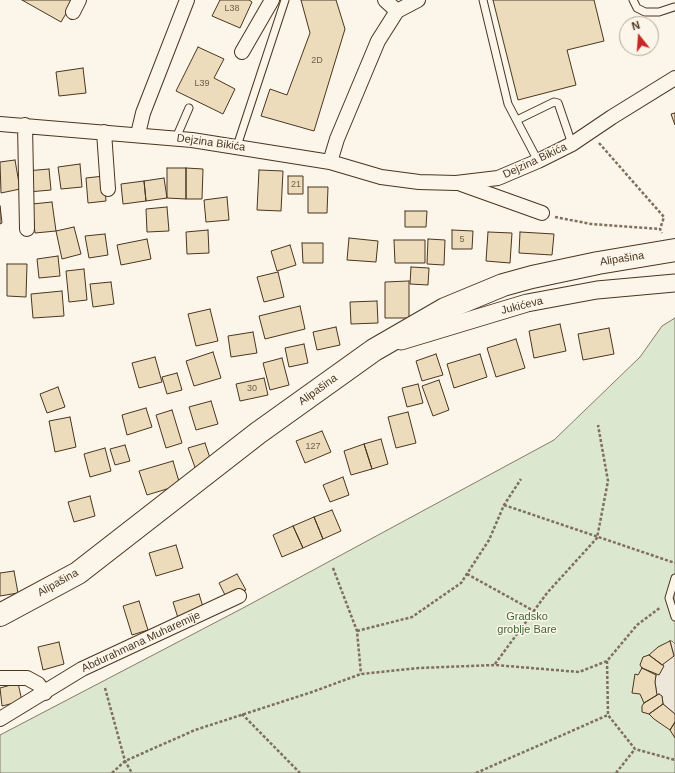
<!DOCTYPE html>
<html>
<head>
<meta charset="utf-8">
<style>
  body { margin:0 }
  #map { position:relative; width:675px; height:773px; overflow:hidden; background:#fbf6e9; font-family:Helvetica,sans-serif }
  canvas { display:block }
  .north { position:absolute; left:619px; top:16px; width:40px; height:40px; box-sizing:border-box; background:#fbf6e9; border:1px solid #b4a999; border-radius:50%; rotate:343deg; font-size:11px; font-weight:700; line-height:16px; text-align:center; color:#4a3520 }
  .north::after { content:''; display:block; margin:auto; width:14px; height:18px; background:#c62828; clip-path:polygon(50% 0,100% 100%,50% 72%,0 100%) }
</style>
</head>
<body>
<div id="map">
<canvas width="675" height="773"></canvas>
<div class="north">N</div>
</div>
<script>
const g = document.querySelector('canvas').getContext('2d');
g.lineJoin = 'round';
function fillPath(path, color) { g.fillStyle = color; g.fill(path, 'evenodd'); }
const poly = rows => new Path2D(rows.map(r => 'M' + r).join(''));
function stroke(path, color, width, dash) { g.strokeStyle = color; g.lineWidth = width; g.lineCap = dash ? 'butt' : 'round'; g.setLineDash(dash || []); g.stroke(path); }
function write(font, color, halo, rows, align = 'center') {
  g.font = font + ' Helvetica,sans-serif'; g.lineWidth = 3; g.setLineDash([]); g.textBaseline = 'middle'; g.strokeStyle = halo; g.fillStyle = color; for (const [text, x, y, turn = 0] of rows) {
    g.save(); g.translate(x, y); g.rotate((+turn || 0) * Math.PI / 180); g.textAlign = isNaN(turn) ? turn : align; if (halo) g.strokeText(text, 0, 0); g.fillText(text, 0, 0); g.restore();
  }
}
const green = poly([
  [675,318,675,773,0,773,0,735,243,608,554,440,640,357,662,326,675,318]
]);
const parking = poly([
  [670,641,672,641,675,644,675,714,663,704,662,696,657,695,655,682,656,675,660,673,664,662,674,656,670,641]
]);
const building = poly([
  [22,0,74,0,61,22,22,0],
  [220,0,249,0,252,2,240,28,212,16,220,0],
  [301,0,336,0,345,29,314,131,261,116,270,89,287,95,310,33,301,0],
  [493,0,594,0,604,41,567,50,576,85,518,100,493,0],
  [198,47,224,59,214,78,235,89,223,114,176,91,198,47],
  [83,68,86,93,59,96,56,72,83,68],
  [675,113,675,125,671,114,675,113],
  [15,160,20,189,1,193,0,162,15,160],
  [80,164,82,187,61,189,58,167,80,164],
  [167,168,186,168,186,199,167,198,167,168],
  [186,168,203,169,202,199,186,199,186,168],
  [49,169,51,190,28,192,26,171,49,169],
  [259,170,283,171,281,211,257,210,259,170],
  [104,176,106,201,88,203,86,178,104,176],
  [288,176,303,176,303,194,288,194,288,176],
  [164,178,167,198,146,201,144,181,164,178],
  [144,181,146,201,123,204,121,184,144,181],
  [308,187,328,187,327,213,308,213,308,187],
  [227,197,229,220,206,222,204,200,227,197],
  [52,202,56,231,35,233,32,204,52,202],
  [0,206,2,223,0,224,0,206],
  [167,207,169,231,147,232,146,209,167,207],
  [405,211,427,211,426,227,405,227,405,211],
  [74,227,81,254,62,259,56,231,74,227],
  [208,230,209,253,187,254,186,232,208,230],
  [452,230,473,231,472,249,452,249,452,230],
  [488,232,512,233,510,263,486,261,488,232],
  [520,232,554,234,552,255,519,253,520,232],
  [105,234,108,255,89,258,85,236,105,234],
  [349,238,378,241,376,262,347,260,349,238],
  [147,239,151,259,121,265,117,245,147,239],
  [428,239,445,240,444,265,427,264,428,239],
  [394,240,425,240,425,263,395,263,394,240],
  [302,243,323,243,323,263,303,263,302,243],
  [290,245,296,265,277,271,271,251,290,245],
  [58,256,60,276,39,278,37,259,58,256],
  [7,264,27,264,26,297,7,296,7,264],
  [411,267,429,268,428,285,410,284,411,267],
  [84,269,87,300,69,302,66,271,84,269],
  [278,272,284,297,264,302,257,277,278,272],
  [409,281,409,318,385,318,385,282,409,281],
  [111,282,114,304,93,307,90,284,111,282],
  [62,291,64,316,33,318,31,294,62,291],
  [377,301,378,323,351,324,350,302,377,301],
  [300,306,305,329,265,339,259,316,300,306],
  [210,309,218,341,196,346,188,314,210,309],
  [560,324,566,351,534,358,529,331,560,324],
  [336,327,340,345,317,350,313,332,336,327],
  [609,328,614,354,583,360,578,334,609,328],
  [253,332,257,353,231,357,228,336,253,332],
  [516,339,525,368,496,377,487,348,516,339],
  [304,344,308,363,289,367,285,348,304,344],
  [213,352,221,378,194,386,186,361,213,352],
  [436,354,443,375,422,381,416,361,436,354],
  [480,354,487,377,454,388,447,364,480,354],
  [155,357,162,382,139,388,132,363,155,357],
  [282,358,289,385,270,390,263,363,282,358],
  [177,373,182,390,167,394,162,377,177,373],
  [264,378,268,395,240,401,236,384,264,378],
  [439,380,449,410,433,416,422,386,439,380],
  [418,384,423,403,407,407,402,388,418,384],
  [58,387,65,407,47,413,40,394,58,387],
  [211,401,218,424,196,430,189,407,211,401],
  [146,408,152,427,127,435,122,415,146,408],
  [172,410,182,443,166,448,156,415,172,410],
  [408,412,416,443,396,448,388,417,408,412],
  [70,417,76,447,55,452,49,421,70,417],
  [322,431,331,452,305,463,296,441,322,431],
  [381,439,388,464,372,469,364,444,381,439],
  [205,443,212,464,196,470,188,448,205,443],
  [364,444,372,469,351,475,344,451,364,444],
  [125,445,130,461,115,465,110,449,125,445],
  [105,448,111,471,90,477,84,454,105,448],
  [173,461,180,485,147,495,139,471,173,461],
  [343,477,349,495,330,502,323,485,343,477],
  [90,496,95,516,74,522,68,502,90,496],
  [332,510,341,531,323,539,314,517,332,510],
  [314,517,323,539,303,548,293,526,314,517],
  [293,526,303,548,282,557,273,535,293,526],
  [176,545,183,568,156,576,149,553,176,545],
  [14,571,18,593,0,596,0,573,14,571],
  [237,574,246,590,227,599,219,583,237,574],
  [199,594,204,610,178,618,173,602,199,594],
  [139,601,148,630,132,635,123,606,139,601],
  [670,641,674,656,662,665,649,655,658,647,670,641],
  [59,642,64,664,43,670,38,647,59,642],
  [649,655,664,666,659,675,642,668,640,665,643,657,649,655],
  [642,668,656,675,655,682,657,695,644,703,640,694,632,693,635,674,638,675,642,668],
  [18,683,22,701,2,706,0,688,18,683],
  [659,694,662,696,663,704,649,714,642,712,642,706,644,703,659,694],
  [663,704,675,714,675,722,670,730,654,719,649,714,663,704],
  [675,722,675,738,670,730,675,722]
]);
const path = poly([
  [599,143,664,217,660,229,662,233],
  [555,217,591,224,660,229],
  [504,505,675,563],
  [333,568,357,631,361,674],
  [467,574,534,611],
  [357,631,412,617,461,583,489,540,504,505,521,479],
  [607,661,608,715,635,749,675,760],
  [495,664,547,593,597,538,608,481,598,425],
  [105,688,125,761,132,773],
  [242,714,300,773],
  [112,773,125,761,195,730,312,692,361,674,419,668,495,665,579,672,607,661,637,625,661,607],
  [476,773,608,715],
  [616,773,635,749]
]);
const service = poly([
  [483,0,508,104,538,161],
  [633,0,637,8,645,12,659,12,674,7],
  [517,120,554,102,558,103,572,144],
  [176,138,189,108],
  [237,146,285,0],
  [675,578,669,598,675,617]
]);
const minor = poly([
  [385,0,397,11],
  [73,12,79,0],
  [242,52,272,0],
  [0,124,192,140,330,162,381,177,419,182,456,183,498,178,538,161,572,144,612,117,675,78],
  [25,125,27,229],
  [104,132,108,189],
  [138,134,143,113,187,0],
  [330,162,337,139,378,41,397,11,418,0],
  [461,184,542,213],
  [0,678,27,678,38,684,45,693],
  [0,719,82,669,239,596]
]);
const tertiary = poly([
  [401,341,527,303,597,290,675,283]
]);
const primary = poly([
  [0,615,78,573,258,433,374,350,445,309,503,285,532,277,598,263,675,250]
]);
const numberNames = [
  ["L38",232,9],
  ["2D",317,61],
  ["L39",202,84],
  ["21",296,185],
  ["5",462,240],
  ["30",252,389],
  ["127",313,447]
];
const streetNames = [
  ["Dejzina Bikića",211,143,8],
  ["Dejzina Bikića",535,161,-25],
  ["Alipašina",622,259,-9],
  ["Jukićeva",522,306,-14],
  ["Alipašina",318,390,-36],
  ["Alipašina",58,583,-29],
  ["Abdurahmana Muharemije",141,642,-25]
];
const parkNames = [
  ["Gradsko",527,617],
  ["groblje Bare",527,630]
];
fillPath(green, '#dce7d0');
stroke(green, '#887966', 1);
fillPath(parking, '#ede7d9');
stroke(parking, '#887966', 1);
fillPath(building, '#ecdcbc');
stroke(building, '#4a3520', 1);
stroke(service, '#4a3520', 9);
stroke(minor, '#4a3520', 16);
stroke(tertiary, '#4a3520', 19);
stroke(primary, '#4a3520', 24);
stroke(path, '#7f6f5c', 2.5, [3, 2]);
stroke(service, '#fbf6e9', 7);
stroke(minor, '#fbf6e9', 14);
stroke(tertiary, '#fbf6e9', 17);
stroke(primary, '#fbf6e9', 22);
write('9px', '#725f47', null, numberNames);
write('11px', '#4a3520', '#fbf6e9', streetNames);
write('11px', '#436837', '#fbf6e9', parkNames);
</script>
</body>
</html>
